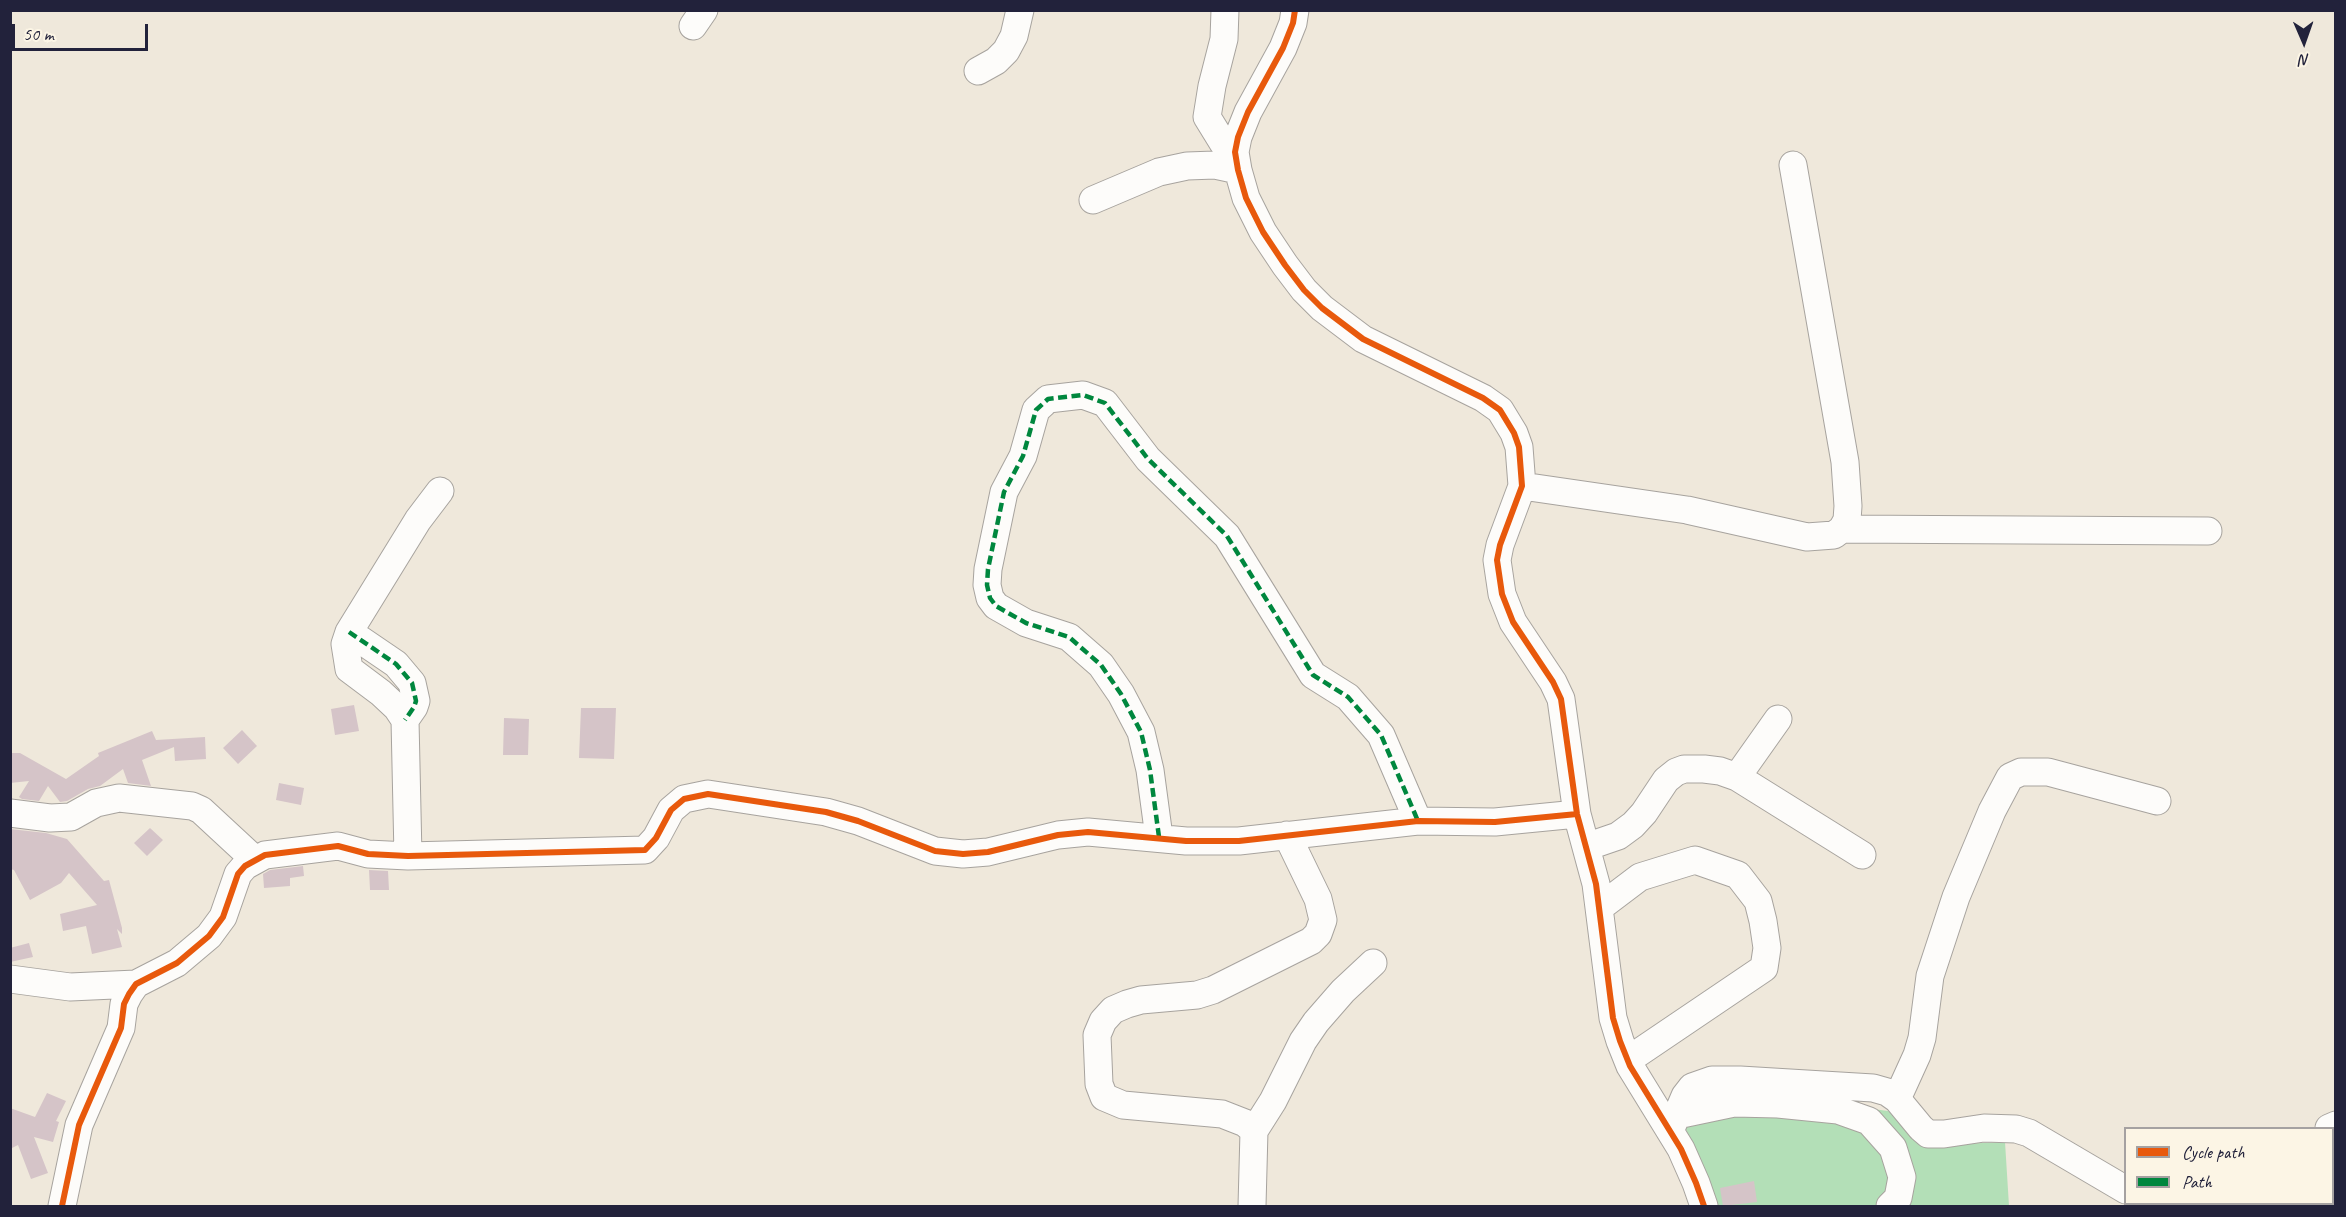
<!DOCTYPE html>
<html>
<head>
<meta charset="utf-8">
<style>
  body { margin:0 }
  #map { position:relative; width:2346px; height:1217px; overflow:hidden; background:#efe8db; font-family:Caveat,sans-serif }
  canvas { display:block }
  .frame { position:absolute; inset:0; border:12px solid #22223b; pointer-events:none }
  .legend { position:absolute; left:2124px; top:1127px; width:210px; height:78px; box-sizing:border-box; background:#fcf5e5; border:2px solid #a5a1a1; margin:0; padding:8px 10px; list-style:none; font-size:18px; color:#22223b }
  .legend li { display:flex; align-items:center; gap:12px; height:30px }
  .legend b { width:30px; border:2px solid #a5a1a1 }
  .north { position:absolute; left:2274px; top:12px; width:60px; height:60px; -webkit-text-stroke:4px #fcf5e5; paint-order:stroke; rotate:178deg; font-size:16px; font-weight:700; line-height:24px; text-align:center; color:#22223b }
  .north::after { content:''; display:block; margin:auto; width:21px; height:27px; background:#22223b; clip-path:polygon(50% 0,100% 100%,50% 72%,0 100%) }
  .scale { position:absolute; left:12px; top:24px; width:136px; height:27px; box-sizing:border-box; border:3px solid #22223b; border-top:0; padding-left:8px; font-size:18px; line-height:21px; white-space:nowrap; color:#22223b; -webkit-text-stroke:4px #fcf5e5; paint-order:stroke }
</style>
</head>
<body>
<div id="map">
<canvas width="2346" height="1217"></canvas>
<div class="frame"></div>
<ul class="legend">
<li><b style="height:8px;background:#e8590c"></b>Cycle path</li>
<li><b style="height:8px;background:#00873e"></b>Path</li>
</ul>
<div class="north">N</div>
<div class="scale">50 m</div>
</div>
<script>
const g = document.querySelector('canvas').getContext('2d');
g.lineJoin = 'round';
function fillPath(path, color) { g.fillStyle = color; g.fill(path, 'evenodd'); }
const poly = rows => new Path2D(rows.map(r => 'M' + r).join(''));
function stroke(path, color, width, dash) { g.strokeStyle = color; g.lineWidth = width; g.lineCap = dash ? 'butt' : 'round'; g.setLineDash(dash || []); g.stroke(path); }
const green = poly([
  [1812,1101,1888,1111,1938,1145,2005,1142,2009,1206,1708,1206,1683,1119]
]);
const building = poly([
  [354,705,359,731,335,735,331,709],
  [581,708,616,708,614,759,579,758],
  [504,718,529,719,528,755,503,755],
  [242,730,257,746,238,764,223,748],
  [152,731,156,740,205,737,206,759,175,761,174,747,142,760,151,786,128,783,123,769,100,786,88,789,67,801,60,802,48,786,39,801,22,799,19,797,29,781,10,783,10,753,20,753,66,779,99,756,98,753],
  [279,783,304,788,301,805,276,800],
  [150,828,163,840,147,856,134,843],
  [10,829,46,833,67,839,104,881,109,880,122,928,122,934,117,929,122,947,92,954,86,926,63,931,60,914,97,905,69,873,61,883,30,900,14,870,10,869],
  [303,866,304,876,290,878,290,886,264,888,263,874,270,870],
  [369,870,388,871,389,890,370,890],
  [29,943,33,957,10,962,10,948],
  [47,1093,66,1101,56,1121,59,1122,53,1142,34,1137,48,1173,31,1179,18,1145,10,1149,10,1108,35,1117],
  [1754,1181,1757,1202,1723,1206,1720,1188]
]);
const minor = poly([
  [1225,10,1224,39,1212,86,1207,117,1223,143,1235,152],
  [1295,10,1293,23,1283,48,1248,112,1238,137,1235,152,1238,170,1246,198,1263,232,1285,265,1304,290,1322,308,1363,339,1483,398,1500,410,1514,433,1519,447,1522,486,1500,545,1497,560,1502,594,1513,622,1553,682,1561,699,1577,814,1596,884,1613,1018,1620,1041,1630,1066,1681,1149,1696,1183,1704,1206],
  [693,26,704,10],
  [978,71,996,61,1006,51,1014,36,1020,10],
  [1093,200,1159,172,1187,166,1215,165,1238,170],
  [1522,486,1687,510,1807,537,1834,535,1842,529,1847,520,1848,506,1845,462,1793,165],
  [1842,529,2208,531],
  [349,632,396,664,412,683,416,701,414,707,405,720],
  [1737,777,1778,719],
  [10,813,50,818,71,817,96,803,119,798,192,806,201,810,255,860],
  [1159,837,1150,770,1141,732,1121,694,1101,665,1069,637,1026,623,996,606,990,598,987,585,988,569,1004,492,1023,456,1036,410,1048,399,1083,395,1105,403,1148,459,1227,536,1313,675,1348,697,1381,735,1418,821],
  [1586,847,1618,836,1633,825,1644,813,1666,780,1676,772,1684,769,1704,769,1720,771,1737,777,1862,855],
  [408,856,405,720,397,708,381,693,349,669,345,644,349,632,418,520,440,491],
  [1599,908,1640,877,1695,860,1738,875,1758,901,1763,921,1767,948,1764,968,1628,1060],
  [10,979,70,987,136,984],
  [1897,1099,1917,1055,1922,1038,1930,976,1956,897,1992,811,2010,777,2021,772,2048,772,2157,801],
  [1677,1115,1734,1103,1778,1104,1838,1110,1869,1121,1893,1148,1902,1177,1898,1198,1890,1206],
  [2329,1128,2336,1125],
  [1254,1131,1245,1123,1222,1114,1123,1105,1104,1097,1099,1084,1097,1035,1103,1021,1113,1010,1127,1004,1141,1000,1197,995,1213,990,1311,941,1318,934,1323,920,1318,899,1287,835],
  [1670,1131,1685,1096,1692,1087,1712,1080,1740,1080,1873,1088,1887,1092,1897,1099,1921,1128,1928,1134,1944,1134,1984,1128,2016,1129,2029,1133,2126,1190],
  [2149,1204,2155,1206],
  [62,1206,79,1125,121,1028,124,1004,129,994,136,984,177,963,209,936,223,917,238,874,245,866,265,855,338,846,368,854,408,856,645,850,656,838,671,810,684,799,708,794,826,812,858,821,935,851,963,854,988,852,1058,835,1088,832,1186,841,1239,841,1418,821,1495,822,1577,814],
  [1252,1206,1254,1131,1273,1101,1303,1041,1316,1022,1343,991,1373,963],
  [2233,1206,2236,1204]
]);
const quiet = poly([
  [349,632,396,664,412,683,416,701,414,707,405,720],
  [1159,837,1150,770,1141,732,1121,694,1101,665,1069,637,1026,623,996,606,990,598,987,585,988,569,1004,492,1023,456,1036,410,1048,399,1083,395,1105,403,1148,459,1227,536,1313,675,1348,697,1381,735,1418,821]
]);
const cycleway = poly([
  [1295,10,1293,23,1283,48,1248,112,1238,137,1235,152,1238,170,1246,198,1263,232,1285,265,1304,290,1322,308,1363,339,1483,398,1500,410,1514,433,1519,447,1522,486,1500,545,1497,560,1502,594,1513,622,1553,682,1561,699,1577,814,1596,884,1613,1018,1620,1041,1630,1066,1681,1149,1696,1183,1704,1206],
  [62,1206,79,1125,121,1028,124,1004,129,994,136,984,177,963,209,936,223,917,238,874,245,866,265,855,338,846,368,854,408,856,645,850,656,838,671,810,684,799,708,794,826,812,858,821,935,851,963,854,988,852,1058,835,1088,832,1186,841,1239,841,1418,821,1495,822,1577,814]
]);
fillPath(green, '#b3dfb7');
fillPath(building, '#d5c4c8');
stroke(minor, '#a7a39e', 29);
stroke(minor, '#fdfcfa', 27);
stroke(quiet, '#00873e', 4.5, [9, 4.5]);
stroke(cycleway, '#e8590c', 6);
</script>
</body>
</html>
